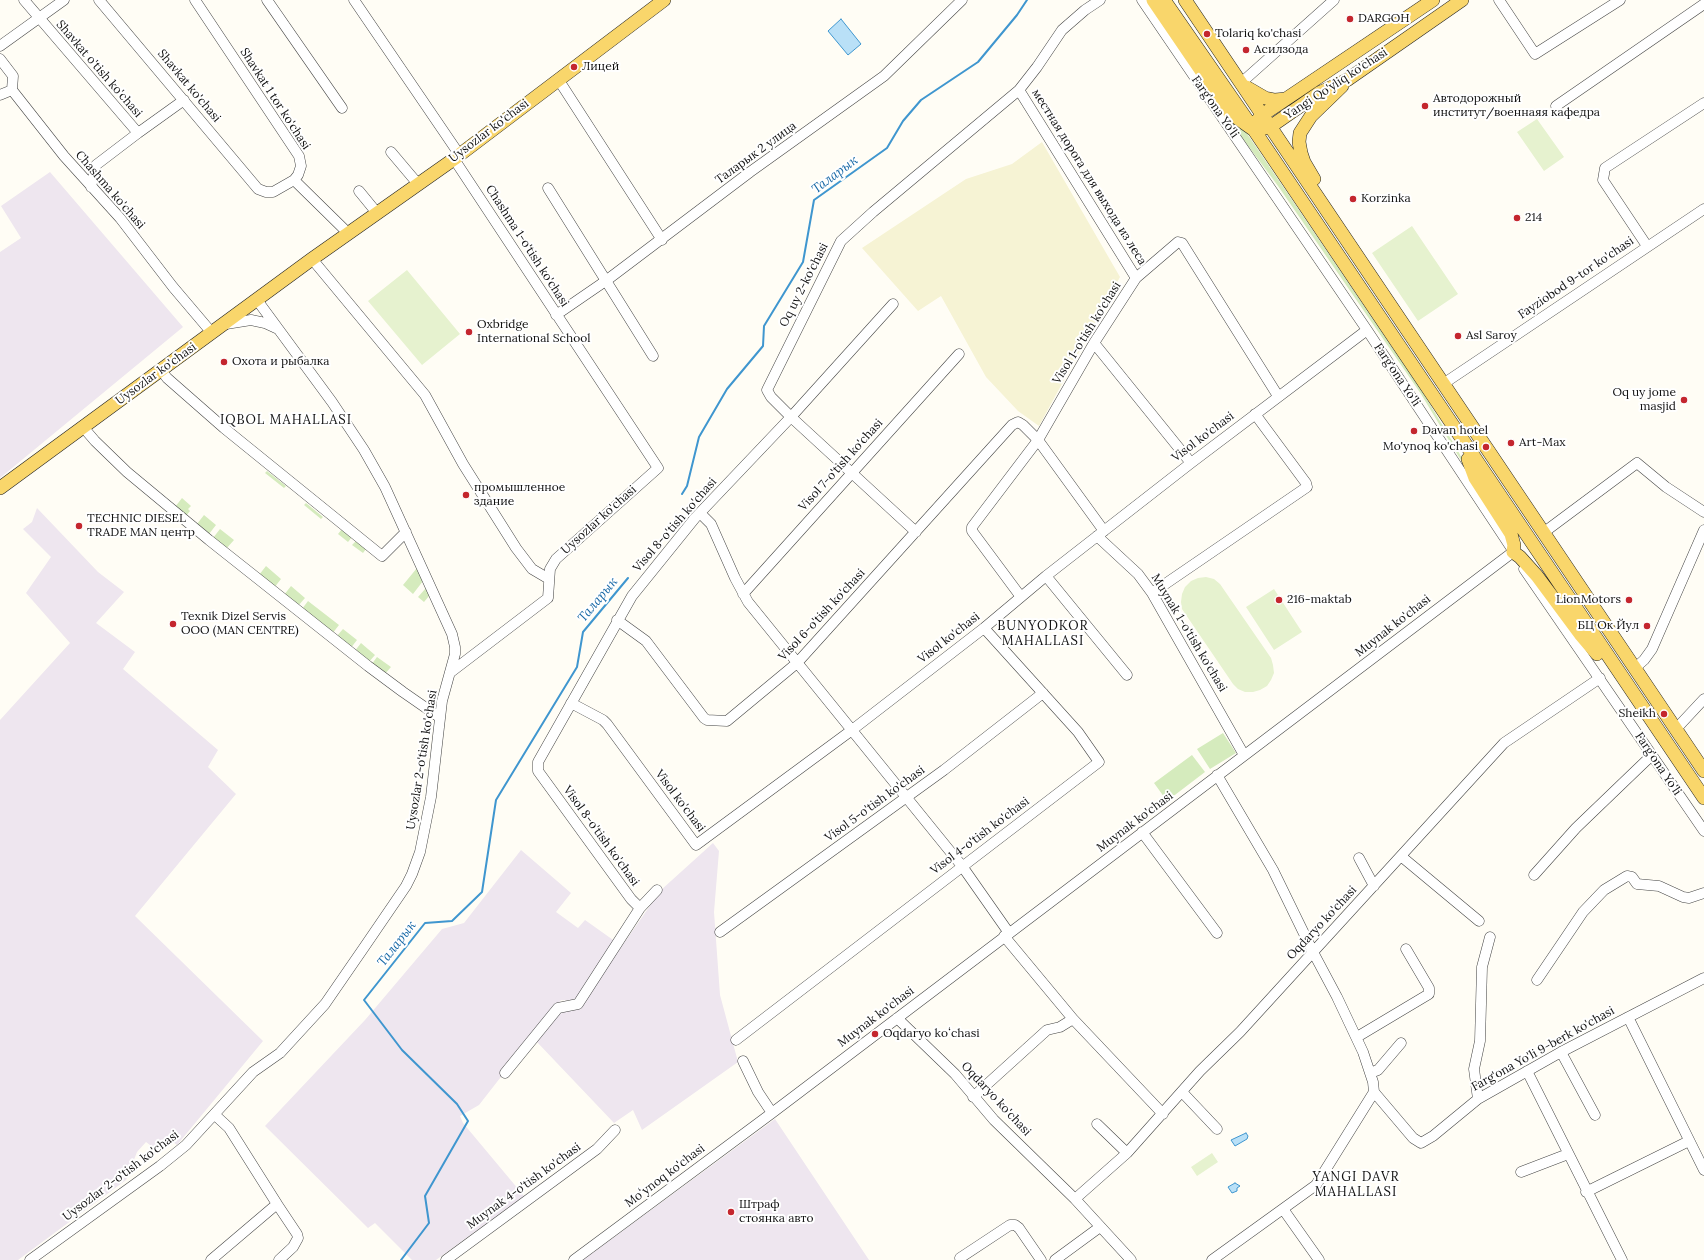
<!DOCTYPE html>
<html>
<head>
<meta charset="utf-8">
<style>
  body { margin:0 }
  canvas { display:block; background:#fffdf5 }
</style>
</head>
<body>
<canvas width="1704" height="1260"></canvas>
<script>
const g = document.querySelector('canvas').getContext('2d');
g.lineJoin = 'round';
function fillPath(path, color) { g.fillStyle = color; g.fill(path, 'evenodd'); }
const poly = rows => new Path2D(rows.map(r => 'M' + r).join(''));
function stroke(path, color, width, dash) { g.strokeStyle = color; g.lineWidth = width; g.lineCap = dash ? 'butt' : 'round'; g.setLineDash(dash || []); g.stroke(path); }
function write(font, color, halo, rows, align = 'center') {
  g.font = font + ' Lora,serif'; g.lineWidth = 4; g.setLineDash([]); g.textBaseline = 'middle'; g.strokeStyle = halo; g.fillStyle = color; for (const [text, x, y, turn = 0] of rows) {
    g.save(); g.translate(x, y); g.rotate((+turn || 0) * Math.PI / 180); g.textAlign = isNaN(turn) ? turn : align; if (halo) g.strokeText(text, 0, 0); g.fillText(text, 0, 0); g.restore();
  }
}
const industrial = poly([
  [50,172,183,327,0,478,0,252,21,238,1,206],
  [37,508,98,572,124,592,96,623,135,652,123,669,218,750,208,767,236,794,135,916,263,1041,177,1145,168,1138,158,1151,146,1142,137,1152,126,1180,18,1260,0,1260,0,720,70,643,26,593,51,557,23,529,32,522],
  [713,843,719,851,714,912,720,995,738,1062,642,1130,633,1110,614,1123,536,1041,562,1010,578,1009,661,890],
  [521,850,571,893,556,912,578,928,585,920,616,942,576,1001,561,1000,479,1105,460,1116,463,1123,524,1196,436,1260,412,1260,375,1223,368,1228,265,1126,365,1020,442,929,464,923],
  [775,1119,869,1260,583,1260]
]);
const farmland = poly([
  [1042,142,1120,277,1039,426,1018,411,986,377,941,296,918,311,862,248,966,179,1012,164]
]);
const green = poly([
  [1231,123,1245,130,1248,135,1423,393,1457,449,1469,472,1468,472,1421,394,1278,186],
  [267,471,286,486,284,488,265,473],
  [182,498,191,506,188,509,190,511,186,516,175,507],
  [306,503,323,517,321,519,304,505],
  [204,515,216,525,209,534,197,524],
  [220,529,234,540,226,549,213,538],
  [342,529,352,537,348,542,338,534],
  [356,541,366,549,363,553,352,545],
  [266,566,281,579,274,588,259,575],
  [417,568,423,581,413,594,403,585],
  [291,586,305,598,298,606,284,595],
  [426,588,429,596,424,602,418,597],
  [308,601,339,625,332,634,302,609],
  [343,629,357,640,350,649,336,637],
  [361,643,375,655,368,663,354,652],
  [377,657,391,667,384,675,371,665],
  [1223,733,1236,753,1210,769,1197,749],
  [1192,755,1205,772,1167,801,1154,783]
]);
const pitch = poly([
  [1537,119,1564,157,1544,171,1517,132],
  [1412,226,1458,294,1418,321,1372,253],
  [407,270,460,334,422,365,368,301],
  [1206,577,1214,579,1220,584,1271,658,1273,665,1274,673,1271,680,1267,686,1260,690,1253,692,1245,692,1238,689,1233,684,1182,609,1181,602,1182,594,1185,587,1191,581,1198,578],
  [1274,589,1302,632,1274,650,1246,607],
  [1212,1153,1218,1162,1197,1176,1191,1167]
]);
const water = poly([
  [841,19,861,44,848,55,828,31,841,19],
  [1246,1133,1248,1136,1247,1139,1235,1146,1231,1140,1246,1133],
  [1235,1183,1240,1186,1237,1188,1237,1191,1232,1193,1228,1187,1235,1183]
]);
const stream = poly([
  [682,494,687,486,699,437,727,389,763,346,764,326,803,262,814,200,887,148,903,121,921,100,978,62,1017,15,1027,0],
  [401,1260,429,1223,425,1196,468,1121,457,1104,402,1050,364,1000,425,923,452,921,482,892,496,800,577,667,583,632,628,578]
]);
const minor = poly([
  [24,0,138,133,96,165,91,187],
  [99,0,258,189,266,192,273,192,294,180,298,175,301,166,299,156,195,0],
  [267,0,342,108],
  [354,0,459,154],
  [1142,0,1367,330,1514,552],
  [1499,0,1535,54,1620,0],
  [0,46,64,0],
  [0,59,13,76,12,90,64,156,120,218,173,287,212,333],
  [558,79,662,240],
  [1241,83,1334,0],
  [1019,90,1136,278],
  [0,95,12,90],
  [1556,106,1704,4],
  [138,133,184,100],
  [391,152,418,184],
  [294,180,348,233],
  [548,188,653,356],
  [359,191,377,213],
  [1647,246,1603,180,1605,168,1704,103],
  [312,259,425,395,463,464,516,548,532,569,549,579],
  [556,315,607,280,750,172,884,76,962,0],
  [226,324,251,320,265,323,278,329],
  [1094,343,1191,463],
  [161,370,167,378,224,428,382,556,406,532],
  [1443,384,1704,209],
  [83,427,95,441,127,472,209,540,368,666,403,692,439,717],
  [700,513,711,524,735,578,748,602,962,866,1009,933],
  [916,532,791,417,771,397,767,390,841,241,873,212,1019,90,1037,67,1062,30,1085,10,1100,0],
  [1543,533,1637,463,1666,487,1704,512],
  [1097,536,1138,574,1152,593,1244,755],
  [1524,569,1704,831],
  [1046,576,1127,675],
  [1152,593,1307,487,1306,483,1255,414],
  [743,594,959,354],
  [1021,597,972,531,972,527,1038,440,1094,343,1136,278,1178,242,1182,243,1278,396],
  [617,620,646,641,704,718,707,720,727,721,797,663,1012,425,1018,422,1023,425,1038,440,1104,531],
  [1635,668,1644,660,1652,649,1704,530],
  [451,672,548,598,550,569,556,559,658,468,454,159],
  [571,703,603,720,607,724,696,845,852,730,984,628,1046,576,1191,463,1367,330],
  [1676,729,1704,699],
  [1142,832,1217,933],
  [1402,857,1479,921],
  [1359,858,1374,886],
  [1534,875,1576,828,1652,755],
  [640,908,631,899,538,771,538,762,632,596,695,518,791,417,893,304],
  [720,932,944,770,1043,693],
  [1004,936,1073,1019,1163,1114],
  [1537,980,1583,912,1604,890,1627,876,1632,877,1637,884,1659,886,1683,897,1689,898,1704,893],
  [1628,1017,1704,1170],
  [897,1018,955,1074,994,1120,1075,1199,1131,1260],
  [1357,1037,1429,994,1429,988,1406,949],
  [736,1040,1099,762,1078,732,984,628],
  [1561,1052,1595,1115],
  [743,1061,758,1092,772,1113],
  [1527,1071,1622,1260],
  [505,1073,558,1008,578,1004,640,908,657,890],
  [1370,1073,1378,1070,1401,1043],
  [1182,1092,1217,1129],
  [1374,1092,1413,1138,1421,1143,1433,1136,1478,1099,1561,1052,1704,978],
  [973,1097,1047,1030,1060,1027,1073,1019],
  [1478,1099,1474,1069,1480,1041,1482,967,1490,937],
  [1097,1124,1127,1153],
  [1521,1172,1568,1154],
  [1586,1192,1689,1141],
  [1075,1199,1127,1153,1200,1071,1240,1032,1504,743,1600,678],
  [277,1204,297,1234,298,1238,293,1247,279,1260],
  [1283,1209,1319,1260],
  [960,1258,1010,1225,1015,1225,1019,1228,1041,1260],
  [30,1260,160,1166,186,1145,253,1072,280,1053,325,1004,365,946,406,886,412,874,420,852,431,797,442,701,455,654,455,647,452,634,385,487,364,450,332,402,257,300],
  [211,1260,277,1204,229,1128,215,1115],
  [446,1260,597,1149,615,1130],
  [574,1260,772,1113,1513,552],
  [1055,1260,1100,1227],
  [1212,1260,1316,1185,1374,1092,1373,1082,1363,1052,1337,997,1313,952,1273,870,1217,775]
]);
const major = poly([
  [1153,0,1230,113,1254,130,1270,127,1319,93,1347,80,1462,0],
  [1164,0,1254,130,1704,798],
  [1185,0,1704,771],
  [1246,87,1265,98,1275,100,1286,99],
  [1257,121,1262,115,1277,105,1433,0],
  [1314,179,1304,162,1301,153,1299,142,1300,133,1311,116,1342,86],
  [1468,459,1475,478,1511,534,1514,545,1513,552,1520,557,1537,576,1580,634,1597,654],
  [0,488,312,259,454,159,664,0]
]);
const markers = [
  [1350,19,4,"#c4262e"],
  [1207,34,4,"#c4262e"],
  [1246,50,4,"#c4262e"],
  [574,67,4,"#c4262e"],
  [1425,106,4,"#c4262e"],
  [1353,199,4,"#c4262e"],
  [1517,218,4,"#c4262e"],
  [469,332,4,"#c4262e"],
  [1458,336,4,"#c4262e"],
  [224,362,4,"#c4262e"],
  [1684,400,4,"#c4262e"],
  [1414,431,4,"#c4262e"],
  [1511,443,4,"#c4262e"],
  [1486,447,4,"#c4262e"],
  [466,495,4,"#c4262e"],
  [79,526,4,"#c4262e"],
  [1279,600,4,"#c4262e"],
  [1629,600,4,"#c4262e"],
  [173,624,4,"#c4262e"],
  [1647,626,4,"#c4262e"],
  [1664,714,4,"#c4262e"],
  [875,1034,4,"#c4262e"],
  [731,1212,4,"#c4262e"]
];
const poiNames = [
  ["DARGOH",1358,19],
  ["Tolariq ko'chasi",1215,34],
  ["Асилзода",1254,50],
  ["Лицей",582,67],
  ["Автодорожный",1433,99],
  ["институт/военнаяя кафедра",1433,113],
  ["Korzinka",1361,199],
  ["214",1525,218],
  ["Oxbridge",477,325],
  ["International School",477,339],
  ["Asl Saroy",1466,336],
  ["Охота и рыбалка",232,362],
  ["Oq uy jome",1676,393,"right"],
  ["masjid",1676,407,"right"],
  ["Davan hotel",1422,431],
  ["Art-Max",1519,443],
  ["Mo'ynoq ko'chasi",1478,447,"right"],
  ["промышленное",474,488],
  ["здание",474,502],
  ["TECHNIC DIESEL",87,519],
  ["TRADE MAN центр",87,533],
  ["216-maktab",1287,600],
  ["LionMotors",1621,600,"right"],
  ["Texnik Dizel Servis",181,617],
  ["OOO (MAN CENTRE)",181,631],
  ["БЦ Ок Йул",1639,626,"right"],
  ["Sheikh",1656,714,"right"],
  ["Oqdaryo koʻchasi",883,1034],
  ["Штраф",739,1205],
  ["стоянка авто",739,1219]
];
const streetNames = [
  ["Shavkat o'tish ko'chasi",99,69,49],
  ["Yangi Qo'yliq ko'chasi",1336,84,-33],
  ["Shavkat ko'chasi",189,86,50],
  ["Shavkat 1 tor ko'chasi",275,99,57],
  ["Farg'ona Yo'li",1215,107,55],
  ["Uysozlar ko'chasi",489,131,-37],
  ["Таларык 2 улица",756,153,-36],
  ["местная дорога для выхода из леса",1089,177,58],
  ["Chashma ko'chasi",110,190,49],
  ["Chashma 1-o'tish ko'chasi",527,246,57],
  ["Fayziobod 9-tor ko'chasi",1576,278,-34],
  ["Oq uy 2-ko'chasi",804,285,-63],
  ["Visol 1-o'tish ko'chasi",1087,333,-58],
  ["Uysozlar ko'chasi",156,374,-36],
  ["Farg'ona Yo'li",1397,375,56],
  ["Visol ko'chasi",1203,437,-37],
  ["Visol 7-o'tish ko'chasi",841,465,-48],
  ["Uysozlar ko'chasi",599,520,-42],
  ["Visol 8-o'tish ko'chasi",675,525,-49],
  ["Visol 6-o'tish ko'chasi",822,615,-47],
  ["Muynak ko'chasi",1393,626,-38],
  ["Muynak 1-o'tish ko'chasi",1189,633,59],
  ["Visol ko'chasi",949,638,-38],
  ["Uysozlar 2-o'tish ko'chasi",422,760,-81],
  ["Farg'ona Yo'li",1658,764,56],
  ["Visol ko'chasi",680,801,53],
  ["Visol 5-o'tish ko'chasi",875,804,-36],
  ["Muynak ko'chasi",1135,822,-37],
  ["Visol 8-o'tish ko'chasi",601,836,54],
  ["Visol 4-o'tish ko'chasi",980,836,-37],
  ["Oqdaryo ko'chasi",1322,923,-47],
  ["Muynak ko'chasi",876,1017,-37],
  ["Farg'ona Yo'li 9-berk ko'chasi",1543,1049,-29],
  ["Oqdaryo ko'chasi",996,1099,47],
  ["Uysozlar 2-o'tish ko'chasi",121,1176,-37],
  ["Moʻynoq ko'chasi",665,1176,-37],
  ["Muynak 4-o'tish ko'chasi",524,1186,-36]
];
const waterNames = [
  ["Таларык",835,175,-37],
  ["Таларык",598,600,-50],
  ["Таларык",397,944,-52]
];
const neighbourhoodNames = [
  ["IQBOL MAHALLASI",286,420],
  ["BUNYODKOR",1043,626],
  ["MAHALLASI",1043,641],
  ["YANGI DAVR",1356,1177],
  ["MAHALLASI",1356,1192]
];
fillPath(industrial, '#eee6ef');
fillPath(farmland, '#f6f3d4');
fillPath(green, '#d5ebbd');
fillPath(pitch, '#e6f2cf');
fillPath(water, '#b9e0f7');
stroke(water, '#3f96cf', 1);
stroke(stream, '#3f96cf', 2);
stroke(minor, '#444', 11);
stroke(major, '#222', 14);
stroke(minor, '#fff', 10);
stroke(major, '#f9d66b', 13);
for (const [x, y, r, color] of markers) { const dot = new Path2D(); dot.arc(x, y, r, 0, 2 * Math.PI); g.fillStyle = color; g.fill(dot); stroke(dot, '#fff', 1.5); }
write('12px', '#111', '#fff', poiNames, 'left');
write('12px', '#111', '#fff', streetNames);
write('italic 13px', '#1768a6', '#fff', waterNames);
g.letterSpacing = '1px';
write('13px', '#111', '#fff', neighbourhoodNames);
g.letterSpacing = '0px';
</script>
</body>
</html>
